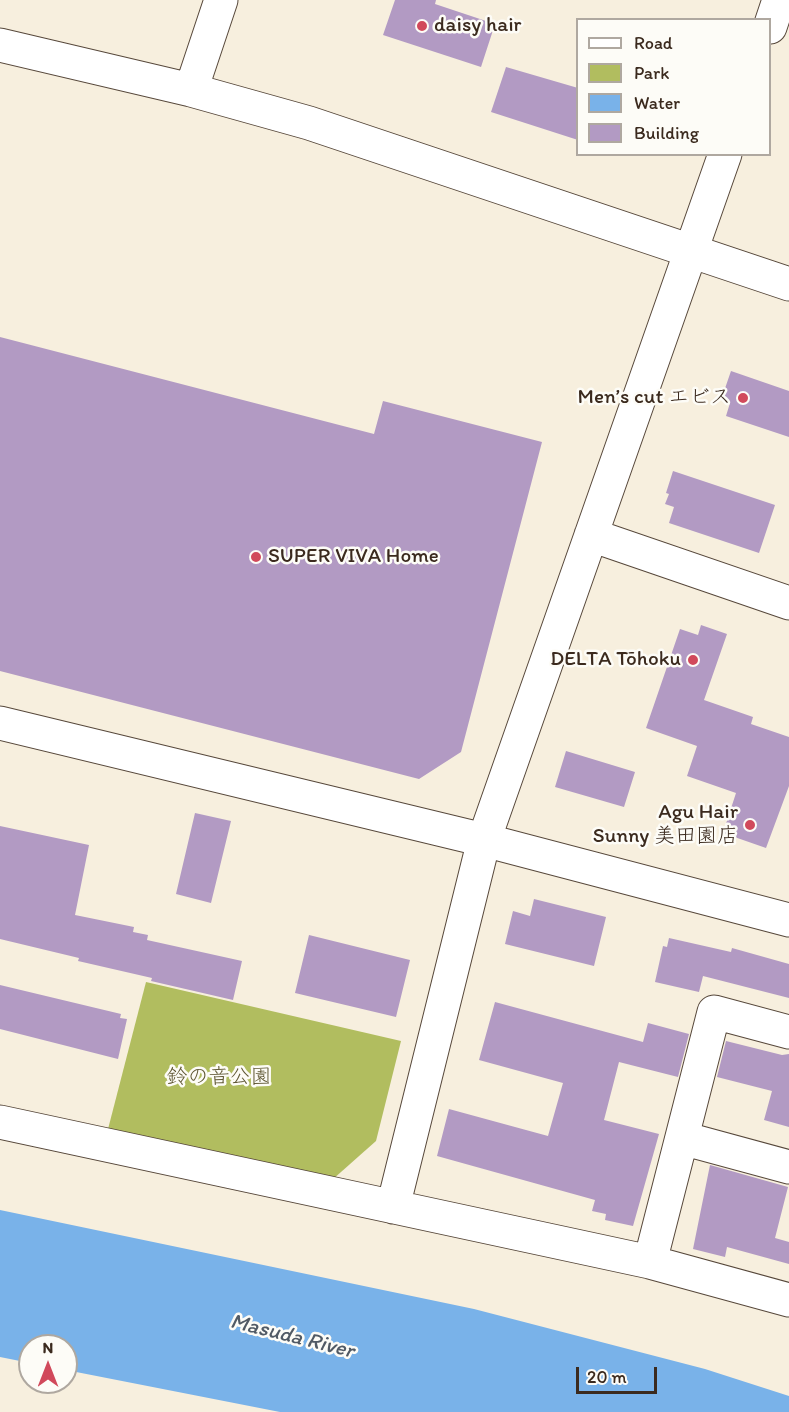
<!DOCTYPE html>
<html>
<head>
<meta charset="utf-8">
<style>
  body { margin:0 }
  #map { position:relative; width:789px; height:1412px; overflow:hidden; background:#f7efde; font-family:Itim,sans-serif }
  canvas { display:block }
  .legend { position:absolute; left:576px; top:18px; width:195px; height:138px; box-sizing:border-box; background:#fdfcf7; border:2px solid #afa8a0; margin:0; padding:8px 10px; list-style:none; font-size:18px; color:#3b2a1e }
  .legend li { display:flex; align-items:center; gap:12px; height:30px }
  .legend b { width:30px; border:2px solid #afa8a0 }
  .north { position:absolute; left:18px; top:1334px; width:60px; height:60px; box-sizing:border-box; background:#fdfcf7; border:2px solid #afa8a0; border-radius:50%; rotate:0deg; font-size:16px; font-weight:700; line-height:24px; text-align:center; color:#3b2a1e }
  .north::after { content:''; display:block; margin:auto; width:21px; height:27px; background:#d1495b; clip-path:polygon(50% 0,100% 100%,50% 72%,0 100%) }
  .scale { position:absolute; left:576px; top:1367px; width:81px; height:27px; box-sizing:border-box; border:3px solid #3b2a1e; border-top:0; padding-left:8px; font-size:18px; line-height:21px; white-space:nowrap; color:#3b2a1e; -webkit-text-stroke:4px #fdfcf7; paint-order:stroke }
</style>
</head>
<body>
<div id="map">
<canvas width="789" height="1412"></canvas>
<ul class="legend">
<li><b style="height:8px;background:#fff"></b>Road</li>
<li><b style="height:16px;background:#b1bd5f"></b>Park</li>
<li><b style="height:16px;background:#79b2e9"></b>Water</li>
<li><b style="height:16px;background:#b29ac3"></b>Building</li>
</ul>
<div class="north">N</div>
<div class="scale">20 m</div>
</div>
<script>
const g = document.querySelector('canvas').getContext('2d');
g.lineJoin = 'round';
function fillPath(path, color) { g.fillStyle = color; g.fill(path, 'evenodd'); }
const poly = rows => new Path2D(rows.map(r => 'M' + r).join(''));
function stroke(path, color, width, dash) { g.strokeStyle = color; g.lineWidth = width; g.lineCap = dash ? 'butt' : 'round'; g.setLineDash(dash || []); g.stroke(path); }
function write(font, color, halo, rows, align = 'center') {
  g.font = font + ' Itim,"Klee One",sans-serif'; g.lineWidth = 5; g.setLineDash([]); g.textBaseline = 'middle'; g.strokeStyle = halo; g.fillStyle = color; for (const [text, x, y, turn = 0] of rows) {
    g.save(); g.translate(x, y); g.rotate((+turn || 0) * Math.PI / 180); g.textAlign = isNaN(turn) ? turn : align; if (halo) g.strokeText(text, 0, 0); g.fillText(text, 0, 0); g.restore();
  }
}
const green = poly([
  [146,982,401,1041,376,1141,332,1180,107,1133]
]);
const water = poly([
  [0,1210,474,1309,705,1369,789,1396,789,1412,280,1412,66,1370,66,1346,30,1346,30,1363,0,1357]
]);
const building = poly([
  [395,0,436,0,435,4,495,24,481,67,383,35],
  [506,67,578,88,578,140,491,112],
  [0,337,374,434,383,401,542,442,461,752,419,779,0,671],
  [731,371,789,391,789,437,726,416,730,403,721,400],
  [673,471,775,505,759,553,669,523,674,507,665,504,669,494,666,493],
  [701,625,727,634,704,700,753,717,751,724,789,737,789,786,766,848,723,833,736,793,687,776,697,746,646,728,680,629,698,635],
  [566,751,635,772,624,807,555,787],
  [195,813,231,821,211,903,176,894],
  [0,826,89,845,75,915,134,927,133,932,148,935,147,940,242,961,233,1000,151,981,152,978,78,961,79,958,0,939],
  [534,899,606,917,594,966,505,944,513,911,530,916],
  [309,935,410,960,396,1017,295,993],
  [669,938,731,952,732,948,789,964,789,998,703,976,699,992,655,982,663,946,667,947],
  [0,985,121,1014,120,1018,127,1019,118,1059,0,1029],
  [495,1002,643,1042,648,1023,689,1034,678,1077,619,1062,604,1120,659,1134,633,1226,605,1220,606,1214,592,1211,595,1200,437,1156,449,1109,548,1136,563,1083,479,1060],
  [726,1041,782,1055,789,1054,789,1127,764,1120,772,1091,717,1077],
  [710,1165,788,1187,775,1238,789,1242,789,1264,727,1247,725,1257,693,1249]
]);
const minor = poly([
  [770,27,779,0],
  [0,45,191,90,309,123,789,284],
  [191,90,221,0],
  [591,535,789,603],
  [0,723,484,840,789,920],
  [0,1122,650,1262,789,1300],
  [682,1138,789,1167],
  [393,1207,484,840,725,154],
  [650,1262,714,1012,789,1032]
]);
const markers = [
  [422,26,6,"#d1495b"],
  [743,398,6,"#d1495b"],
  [256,557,6,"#d1495b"],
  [693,660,6,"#d1495b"],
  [750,825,6,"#d1495b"]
];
const poiNames = [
  ["daisy hair",434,26,"left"],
  ["Men’s cut エビス",731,398],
  ["SUPER VIVA Home",268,557,"left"],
  ["DELTA Tōhoku",681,660],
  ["Agu Hair",738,813],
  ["Sunny 美田園店",738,837]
];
const parkNames = [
  ["鈴の音公園",219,1078]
];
const waterNames = [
  ["Masuda River",292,1337,14]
];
fillPath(green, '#b1bd5f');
fillPath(water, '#79b2e9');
fillPath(building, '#b29ac3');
stroke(minor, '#57483b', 35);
stroke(minor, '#fff', 33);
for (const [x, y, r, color] of markers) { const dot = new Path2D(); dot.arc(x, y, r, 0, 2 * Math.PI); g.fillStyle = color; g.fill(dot); stroke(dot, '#fdfcf7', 2); }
write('21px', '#3b2a1e', '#fdfcf7', poiNames, 'right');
write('21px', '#5e5632', '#fdfcf7', parkNames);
write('italic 22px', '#515a65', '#fdfcf7', waterNames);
</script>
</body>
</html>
